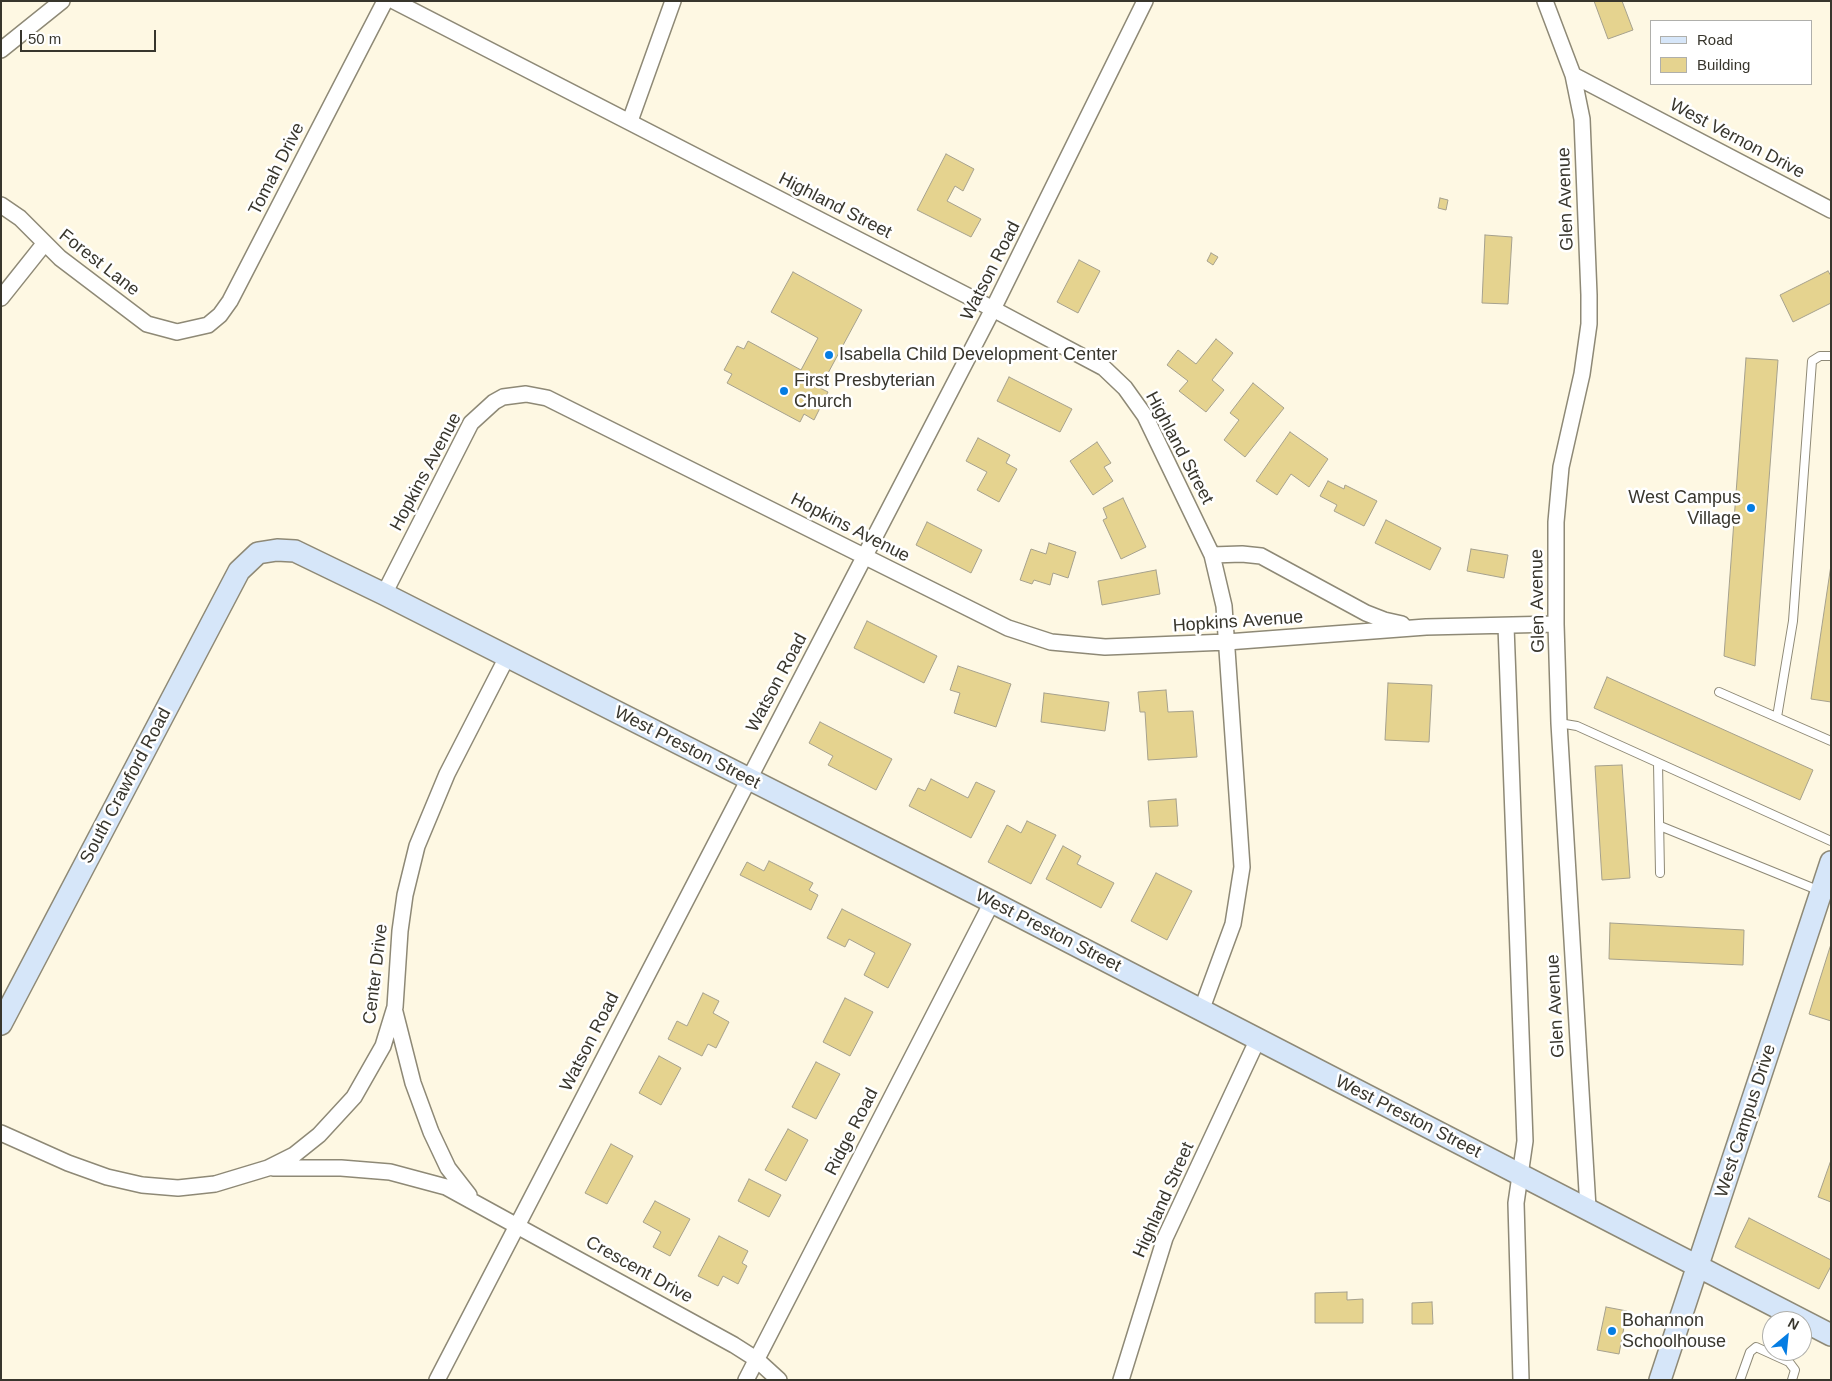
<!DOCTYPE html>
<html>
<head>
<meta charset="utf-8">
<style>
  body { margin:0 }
  #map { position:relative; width:1832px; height:1381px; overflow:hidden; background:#fef8e3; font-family:Arial,sans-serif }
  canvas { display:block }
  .frame { position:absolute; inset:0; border:2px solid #38362d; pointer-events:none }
  .legend { position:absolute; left:1650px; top:20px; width:162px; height:65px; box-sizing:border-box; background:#fff; border:1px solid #afafab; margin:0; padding:6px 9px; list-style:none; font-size:15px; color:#38362d }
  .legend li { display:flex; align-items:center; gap:10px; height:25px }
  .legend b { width:25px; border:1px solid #afafab }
  .north { position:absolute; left:1762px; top:1311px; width:50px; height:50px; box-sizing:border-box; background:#fff; border:1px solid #afafab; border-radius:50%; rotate:28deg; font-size:14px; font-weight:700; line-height:20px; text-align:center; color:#38362d }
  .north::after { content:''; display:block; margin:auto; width:18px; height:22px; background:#057de3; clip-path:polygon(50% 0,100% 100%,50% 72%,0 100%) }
  .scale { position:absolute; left:20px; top:30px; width:136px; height:22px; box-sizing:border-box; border:2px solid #38362d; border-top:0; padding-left:6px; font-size:15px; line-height:18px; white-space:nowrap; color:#38362d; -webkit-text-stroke:4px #fff; paint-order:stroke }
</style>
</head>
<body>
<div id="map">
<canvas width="1832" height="1381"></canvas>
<div class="frame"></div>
<ul class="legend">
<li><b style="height:6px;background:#d6e6f9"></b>Road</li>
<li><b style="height:14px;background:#e5d38f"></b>Building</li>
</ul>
<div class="north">N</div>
<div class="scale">50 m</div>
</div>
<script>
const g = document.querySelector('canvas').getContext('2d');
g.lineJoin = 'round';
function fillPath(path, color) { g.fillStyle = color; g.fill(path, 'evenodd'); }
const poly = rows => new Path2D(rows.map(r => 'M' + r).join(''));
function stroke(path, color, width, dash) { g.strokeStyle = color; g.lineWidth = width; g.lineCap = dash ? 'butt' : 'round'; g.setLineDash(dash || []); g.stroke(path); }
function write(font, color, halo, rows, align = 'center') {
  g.font = font + ' Arial,sans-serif'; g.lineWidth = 5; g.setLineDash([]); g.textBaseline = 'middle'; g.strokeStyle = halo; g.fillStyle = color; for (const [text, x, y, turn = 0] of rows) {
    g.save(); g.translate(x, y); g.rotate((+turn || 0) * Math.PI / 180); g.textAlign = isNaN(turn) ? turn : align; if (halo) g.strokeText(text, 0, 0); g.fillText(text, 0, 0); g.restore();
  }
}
const building = poly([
  [1594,1,1622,1,1633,30,1608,39,1594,1],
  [946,154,974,169,963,191,955,186,947,201,981,219,971,237,917,210,946,154],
  [1440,198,1448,200,1446,210,1438,208,1440,198],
  [1485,235,1512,237,1508,304,1482,303,1485,235],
  [1211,253,1218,257,1213,265,1207,261,1211,253],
  [1079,260,1100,271,1078,313,1057,302,1079,260],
  [1828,271,1831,276,1831,303,1793,322,1780,295,1828,271],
  [793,272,862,310,820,388,828,392,814,420,804,414,800,422,727,383,732,374,724,370,737,346,744,349,748,341,801,370,818,338,771,312,793,272],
  [1216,339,1233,353,1212,380,1224,390,1206,412,1179,391,1188,381,1167,365,1178,350,1196,364,1216,339],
  [1746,358,1778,360,1755,666,1724,656,1746,358],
  [1009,377,1072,409,1060,432,997,401,1009,377],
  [1253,383,1284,408,1245,457,1224,440,1239,420,1230,413,1253,383],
  [1290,432,1328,459,1309,487,1291,474,1277,495,1256,481,1290,432],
  [978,438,1010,455,1006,463,1017,469,999,502,977,490,987,472,966,461,978,438],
  [1097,442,1111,463,1104,467,1113,481,1093,495,1070,461,1097,442],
  [1328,481,1344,489,1345,485,1377,501,1364,526,1334,511,1337,505,1320,496,1328,481],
  [1123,498,1146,547,1121,559,1103,520,1107,518,1103,508,1123,498],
  [1386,520,1441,548,1430,570,1375,543,1386,520],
  [927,522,982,550,971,573,916,545,927,522],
  [1049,543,1076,552,1068,578,1053,573,1050,585,1034,580,1032,584,1020,580,1031,549,1046,554,1049,543],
  [1471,549,1508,555,1504,578,1467,571,1471,549],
  [1831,565,1831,702,1811,699,1831,565],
  [1156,570,1160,594,1102,605,1098,581,1156,570],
  [867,621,937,656,924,683,854,648,867,621],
  [958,666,1011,684,996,727,954,713,960,693,950,690,958,666],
  [1607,677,1813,770,1800,800,1594,708,1607,677],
  [1388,683,1432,685,1429,742,1385,740,1388,683],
  [1166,690,1168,712,1193,711,1197,757,1148,760,1145,712,1140,712,1138,692,1166,690],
  [1044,693,1109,702,1105,731,1041,722,1044,693],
  [820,722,892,759,876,790,828,765,833,756,809,743,820,722],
  [1622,765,1630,878,1602,880,1595,766,1622,765],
  [931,779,968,798,976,782,995,791,971,838,909,806,918,788,925,791,931,779],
  [1176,799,1178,826,1150,827,1148,801,1176,799],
  [1027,821,1056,835,1031,884,988,862,1007,825,1021,833,1027,821],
  [1063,846,1081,856,1077,864,1114,883,1101,908,1046,879,1063,846],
  [769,861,813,883,809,890,818,895,811,910,740,875,747,862,764,871,769,861],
  [1156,873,1192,891,1167,940,1131,921,1156,873],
  [842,909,911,944,888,988,864,975,875,953,849,939,845,947,827,938,842,909],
  [1610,923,1744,930,1743,965,1609,959,1610,923],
  [1831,944,1831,1021,1809,1014,1831,944],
  [703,993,719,1001,713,1013,729,1022,716,1048,708,1044,702,1056,668,1039,677,1021,687,1026,703,993],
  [845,998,873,1012,850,1056,823,1042,845,998],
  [659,1056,681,1068,661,1105,639,1093,659,1056],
  [816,1062,840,1074,816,1119,792,1107,816,1062],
  [788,1129,808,1140,786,1181,765,1170,788,1129],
  [611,1144,633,1156,607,1204,585,1193,611,1144],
  [1831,1160,1831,1202,1818,1197,1831,1160],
  [749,1179,781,1195,769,1217,738,1201,749,1179],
  [655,1201,690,1219,670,1256,653,1247,661,1232,643,1222,655,1201],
  [1749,1218,1831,1260,1831,1266,1819,1289,1735,1247,1749,1218],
  [719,1236,748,1251,742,1263,747,1266,738,1284,723,1276,718,1286,698,1276,719,1236],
  [1347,1292,1347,1300,1363,1299,1363,1323,1315,1323,1315,1293,1347,1292],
  [1432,1302,1433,1324,1412,1324,1412,1303,1432,1302],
  [1606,1307,1627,1311,1619,1354,1597,1350,1606,1307]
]);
const lane = poly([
  [1719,692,1831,741],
  [1777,717,1793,621,1812,361,1820,356,1831,356],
  [1559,723,1577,726,1831,841],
  [1658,763,1660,873],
  [1660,826,1820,891],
  [1740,1380,1750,1352,1756,1347,1789,1362,1795,1370,1792,1380]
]);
const street = poly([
  [394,1,993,309,1104,368,1125,388,1145,416,1212,555,1224,606,1242,867,1233,924,1201,1011],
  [1545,1,1573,75,1582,119,1589,295,1589,324,1582,374,1561,467,1556,522,1556,624,1559,723,1588,1208],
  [1,50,62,1],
  [1573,75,1831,210],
  [630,121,673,1],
  [1,205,20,218,60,258,147,324,177,332,208,325,220,315,230,301,385,1],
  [1,298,44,244],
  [1212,555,1242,554,1261,556,1366,613,1384,620,1402,624],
  [384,594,471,423,494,402,503,397,526,394,547,398,1008,628,1051,642,1105,647,1227,642,1426,627,1556,624],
  [1506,626,1525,1141,1516,1203,1521,1380],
  [395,1012,413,1083,431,1132,448,1168,469,1195],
  [1,1133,68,1163,107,1177,142,1185,178,1188,215,1184,268,1168,294,1155,319,1135,354,1097,383,1046,395,1007,400,931,405,895,417,846,447,774,507,657],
  [273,1168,341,1168,390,1172,446,1187,734,1345,756,1359,779,1380],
  [437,1380,993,309,1145,1],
  [746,1380,992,902],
  [1121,1380,1165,1238,1257,1041]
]);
const secondary = poly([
  [1,1024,239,571,258,553,277,550,295,551,384,594,992,902,1831,1335],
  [1660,1380,1831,862]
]);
const markers = [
  [829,355,5,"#057de3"],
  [784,391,5,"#057de3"],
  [1751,508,5,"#057de3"],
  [1612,1331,5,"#057de3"]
];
const streetNames = [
  ["West Vernon Drive",1737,139,28],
  ["Tomah Drive",277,169,-63],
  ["Glen Avenue",1566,199,-92],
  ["Highland Street",835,206,27],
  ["Forest Lane",99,263,38],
  ["Watson Road",991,271,-63],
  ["Highland Street",1179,448,62],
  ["Hopkins Avenue",426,472,-62],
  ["Hopkins Avenue",850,528,27],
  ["Glen Avenue",1538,601,-91],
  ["Hopkins Avenue",1238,622,-4],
  ["Watson Road",777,683,-62],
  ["West Preston Street",687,748,27],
  ["South Crawford Road",126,786,-62],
  ["West Preston Street",1048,931,27],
  ["Center Drive",376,974,-83],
  ["Glen Avenue",1556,1006,-93],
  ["Watson Road",590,1042,-63],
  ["West Preston Street",1408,1117,27],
  ["West Campus Drive",1746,1121,-72],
  ["Ridge Road",852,1132,-63],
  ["Highland Street",1164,1200,-66],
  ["Crescent Drive",639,1270,29]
];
const poiNames = [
  ["Isabella Child Development Center",839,355],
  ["First Presbyterian",794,381],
  ["Church",794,402],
  ["West Campus",1741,498,"right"],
  ["Village",1741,519,"right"],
  ["Bohannon",1622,1321],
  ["Schoolhouse",1622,1342]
];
fillPath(building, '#e5d38f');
stroke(building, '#a6a18d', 1);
stroke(lane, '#8e8976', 10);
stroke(street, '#8e8976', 18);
stroke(secondary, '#8e8976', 24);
stroke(lane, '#fff', 8);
stroke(street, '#fff', 15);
stroke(secondary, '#d6e6f9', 21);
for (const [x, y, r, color] of markers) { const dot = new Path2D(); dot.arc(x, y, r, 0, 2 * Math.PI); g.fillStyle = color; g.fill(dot); stroke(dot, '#fff', 2); }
write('18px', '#38362d', '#fff', streetNames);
write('18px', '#38362d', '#fff', poiNames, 'left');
</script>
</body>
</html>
